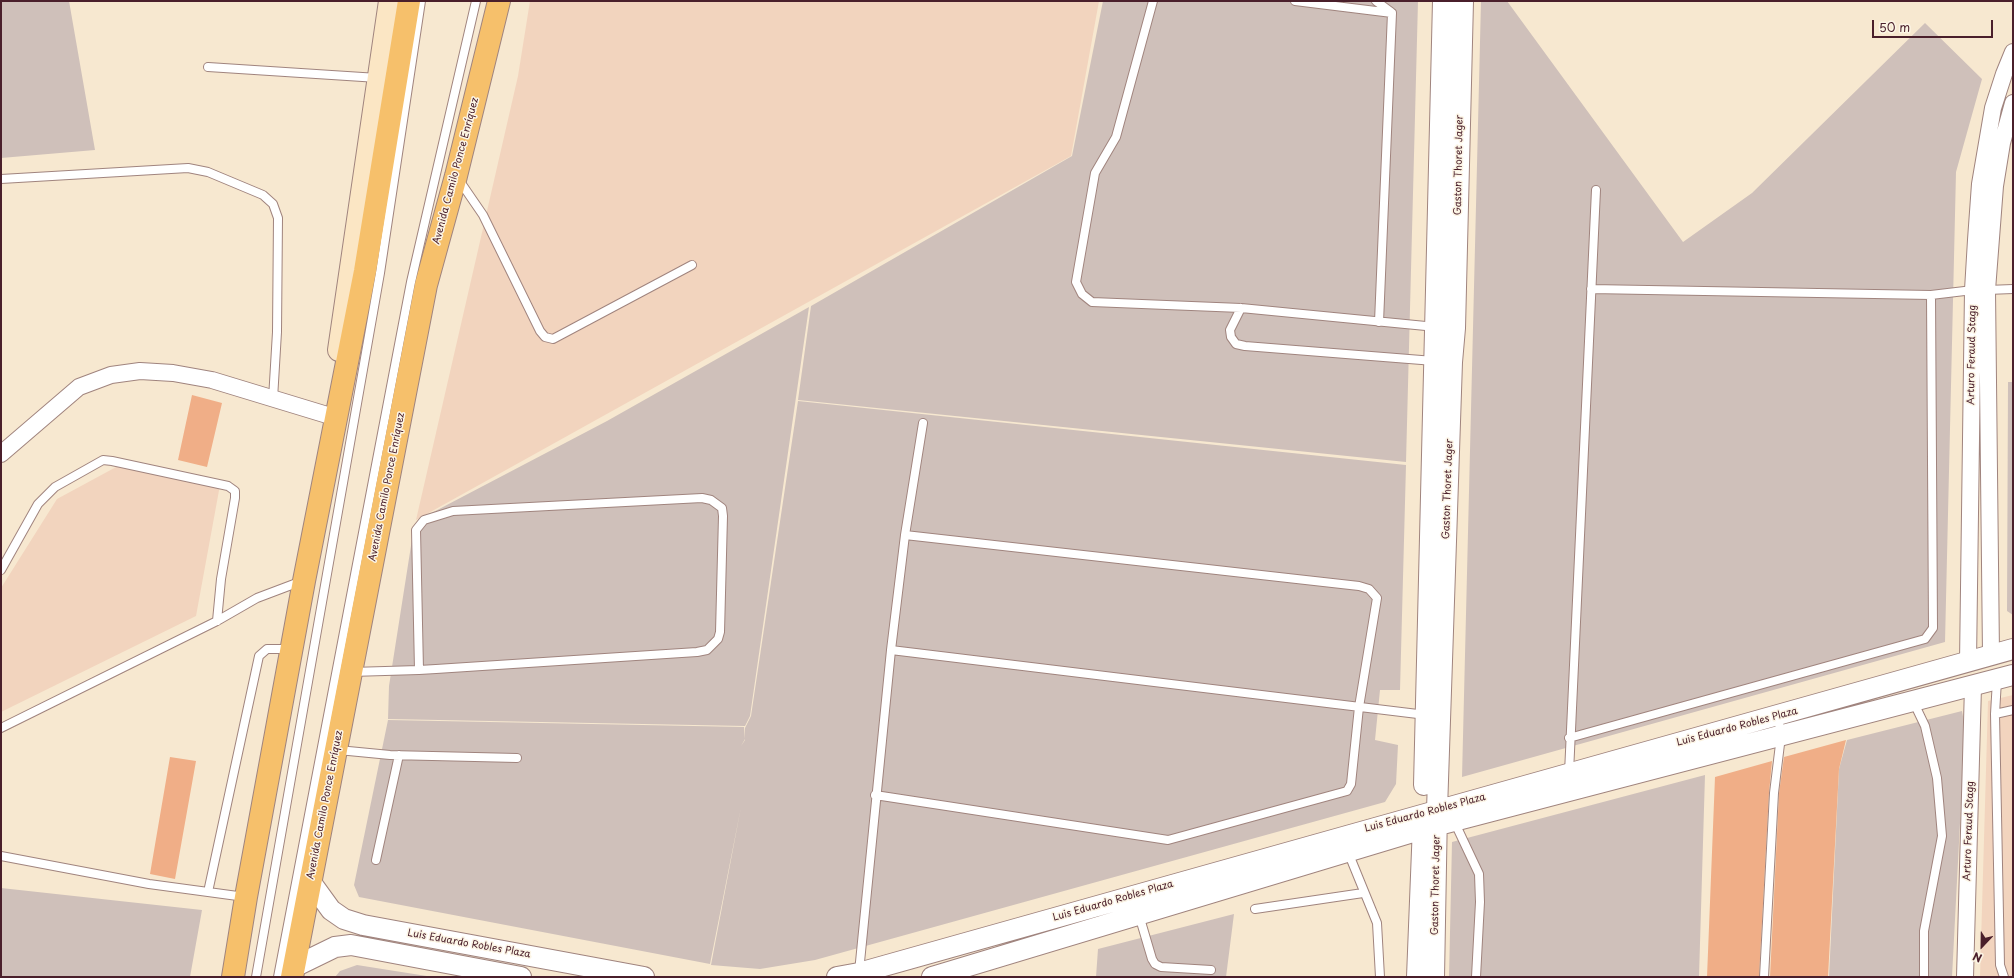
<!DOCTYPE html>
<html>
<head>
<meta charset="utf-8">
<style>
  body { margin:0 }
  #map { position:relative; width:2014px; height:978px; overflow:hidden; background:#f7e8d0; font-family:"Playpen Sans",sans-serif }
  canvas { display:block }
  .frame { position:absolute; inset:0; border:2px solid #4a1f2b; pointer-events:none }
  .north { position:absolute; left:1962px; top:926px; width:40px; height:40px; -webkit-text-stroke:3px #fcf5e5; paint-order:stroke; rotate:202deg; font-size:11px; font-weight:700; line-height:16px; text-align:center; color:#4a1f2b }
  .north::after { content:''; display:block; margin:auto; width:14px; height:18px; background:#4a1f2b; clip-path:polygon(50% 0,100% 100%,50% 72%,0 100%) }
  .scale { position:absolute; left:1872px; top:20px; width:121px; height:18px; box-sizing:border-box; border:2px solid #4a1f2b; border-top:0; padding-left:5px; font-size:12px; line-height:14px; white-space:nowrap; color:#4a1f2b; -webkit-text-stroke:3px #fcf5e5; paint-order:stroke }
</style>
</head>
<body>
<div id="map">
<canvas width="2014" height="978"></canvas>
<div class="frame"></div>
<div class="north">N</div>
<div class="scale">50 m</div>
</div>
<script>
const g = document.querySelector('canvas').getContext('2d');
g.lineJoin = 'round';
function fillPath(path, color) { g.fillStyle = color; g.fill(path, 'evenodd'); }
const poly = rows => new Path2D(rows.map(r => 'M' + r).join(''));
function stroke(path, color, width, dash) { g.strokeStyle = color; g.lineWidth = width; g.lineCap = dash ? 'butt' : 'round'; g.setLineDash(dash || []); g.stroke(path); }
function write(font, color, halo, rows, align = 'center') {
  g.font = font + ' "Playpen Sans",sans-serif'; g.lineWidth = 3; g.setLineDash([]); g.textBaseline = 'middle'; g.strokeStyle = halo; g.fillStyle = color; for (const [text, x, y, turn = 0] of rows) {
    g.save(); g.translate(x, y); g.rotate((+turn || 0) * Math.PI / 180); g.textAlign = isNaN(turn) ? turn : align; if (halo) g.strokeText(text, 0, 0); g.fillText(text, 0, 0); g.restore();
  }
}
const built = poly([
  [530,1,1099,1,1071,156,416,520,518,76],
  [118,466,220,485,196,616,1,712,1,588,57,499],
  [2013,695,2013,977,1980,977,1988,701]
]);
const industrial = poly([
  [1,1,69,1,95,150,1,158],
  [1103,1,1418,1,1406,462,798,400,811,306,1072,156],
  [1481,1,1507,1,1683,242,1752,193,1925,23,1982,79,1956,172,1945,642,1462,777],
  [809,307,750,716,745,726,388,719,389,686,413,533,422,518,607,421],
  [2008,382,2013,382,2013,615,2007,611],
  [798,401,1406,465,1400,690,1380,690,1375,740,1398,745,1396,784,1385,802,815,960,760,969,711,965,741,807,710,964,359,897,354,885,388,720,744,727,745,739,741,746,745,740,745,728,751,716],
  [1962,711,1965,727,1952,977,1829,977,1839,769,1847,740],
  [1705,775,1699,977,1449,977,1452,842],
  [1,888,202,910,190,977,1,977],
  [1234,914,1226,977,1096,977,1098,949],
  [357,965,433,977,335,977,340,971]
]);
const building = poly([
  [192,395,222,403,207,467,178,460],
  [1846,740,1839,769,1828,977,1770,977,1779,793,1784,757],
  [170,757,196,761,175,879,150,874],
  [1772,761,1769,793,1759,977,1707,977,1715,777]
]);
const service = poly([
  [1153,1,1116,137,1095,173,1076,282,1082,294,1092,302,1241,308,1436,327],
  [1295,1,1392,13,1379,322],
  [1376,1,1391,12],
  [208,67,378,78],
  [1,179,188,168,208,172,263,195,273,204,278,218,277,332,273,399],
  [459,180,483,215,540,331,545,337,553,339,692,265],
  [1987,290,2013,289],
  [1931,295,1973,290],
  [1241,308,1230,330,1231,337,1236,344,1245,346,1434,361],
  [1,570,38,504,55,487,103,460,112,461,228,486,235,491,235,498,221,579,217,621],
  [891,650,1426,715],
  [351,672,419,670,436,669,697,652,707,650,718,639,720,632,723,516,722,508,711,500,702,498,453,511,424,520,416,530,419,670],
  [1997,680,1995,714,2000,965,2004,977],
  [1913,701,1925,726,1937,778,1942,836,1924,931,1924,977],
  [1995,714,2013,710],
  [1,728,217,621,257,598,302,581],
  [1569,738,1925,639,1933,628,1931,295,1591,289],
  [338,750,390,755,517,758],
  [1569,773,1596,190],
  [875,795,1168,840,1347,791,1351,784,1359,707,1377,598,1369,589,1359,586,905,535],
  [1454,821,1479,874,1480,902,1476,977],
  [1348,852,1377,923,1380,977],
  [1,856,149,884,245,897],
  [376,860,399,755],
  [208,892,259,656,267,649,291,649],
  [1255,909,1363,893],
  [1139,915,1152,959,1155,964,1161,967,1211,970],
  [859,972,891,650,905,535,923,423],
  [256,977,380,273,421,1],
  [278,977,411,282,476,1],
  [1764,977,1774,793,1781,736,1778,716]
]);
const minor = poly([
  [1,454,79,387,111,375,140,371,173,373,212,380,337,418],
  [1991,655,1987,290,1995,186,2002,143,2013,103],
  [1968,662,1973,290,1976,240,1980,184,1993,108,2004,74,2013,52],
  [1965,977,1973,686]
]);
const tertiary = poly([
  [1424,785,1443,1],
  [310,881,331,910,344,919,363,925,644,977],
  [294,967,335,947,351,945,521,977],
  [837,977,859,973,2013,649],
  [932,977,1423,829,2013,675],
  [1417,977,1423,825],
  [1434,977,1437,810,1452,362,1455,328,1463,1]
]);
const secondary = poly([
  [339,350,390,1]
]);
const primary = poly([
  [233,977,246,897,304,581,365,271,409,1],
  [292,977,426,285,456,176,499,1]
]);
const streetNames = [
  ["Gaston Thoret Jager",1459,165,-89],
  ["Avenida Camilo Ponce Enríquez",456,171,-75],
  ["Arturo Feraud Stagg",1972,355,-89],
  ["Avenida Camilo Ponce Enríquez",387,487,-79],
  ["Gaston Thoret Jager",1448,489,-88],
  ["Luis Eduardo Robles Plaza",1737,727,-15],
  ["Avenida Camilo Ponce Enríquez",325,805,-79],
  ["Luis Eduardo Robles Plaza",1425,813,-15],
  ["Arturo Feraud Stagg",1969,831,-88],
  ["Gaston Thoret Jager",1436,885,-89],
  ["Luis Eduardo Robles Plaza",1113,901,-16],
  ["Luis Eduardo Robles Plaza",469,944,10]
];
fillPath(built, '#f2d4be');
fillPath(industrial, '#cfc0ba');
fillPath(building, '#f0ae87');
stroke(service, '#a0847e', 10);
stroke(minor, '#a0847e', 18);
stroke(tertiary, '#a0847e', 22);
stroke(secondary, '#a0847e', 24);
stroke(primary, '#a0847e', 24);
stroke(service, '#fff', 8);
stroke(minor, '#fff', 16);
stroke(tertiary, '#fff', 20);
stroke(secondary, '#fbe6c4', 22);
stroke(primary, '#f6c06b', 22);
write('10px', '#4a1f2b', '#fcf5e5', streetNames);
</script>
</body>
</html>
